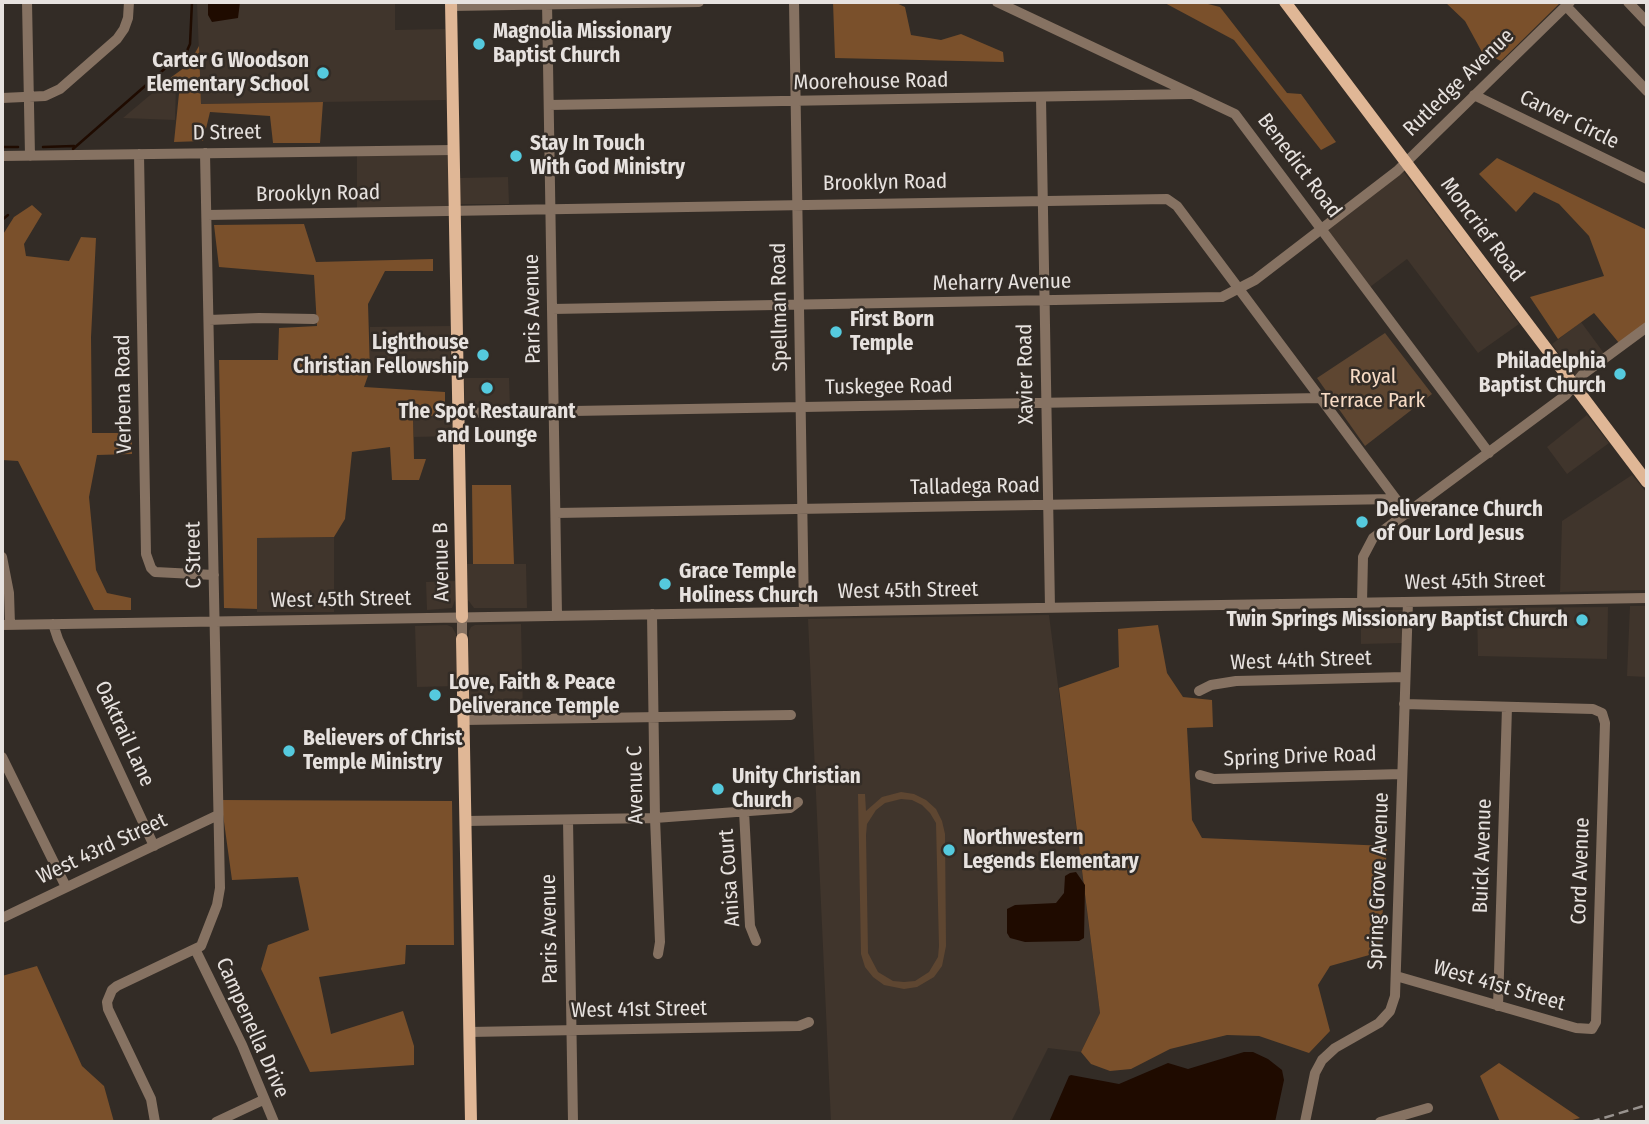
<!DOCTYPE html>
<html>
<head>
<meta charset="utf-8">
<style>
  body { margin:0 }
  #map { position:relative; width:1649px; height:1124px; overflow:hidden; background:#332c26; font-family:"Fira Sans Condensed",sans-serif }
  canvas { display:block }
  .frame { position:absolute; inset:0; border:4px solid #e7e2df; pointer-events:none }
</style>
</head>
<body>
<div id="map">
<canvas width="1649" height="1124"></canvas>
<div class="frame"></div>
</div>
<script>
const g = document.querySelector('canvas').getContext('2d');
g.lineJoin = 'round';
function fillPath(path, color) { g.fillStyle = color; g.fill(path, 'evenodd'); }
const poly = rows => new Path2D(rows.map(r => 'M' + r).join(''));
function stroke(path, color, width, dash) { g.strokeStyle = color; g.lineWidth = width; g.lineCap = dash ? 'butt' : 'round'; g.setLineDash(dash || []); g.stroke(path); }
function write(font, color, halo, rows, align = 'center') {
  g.font = font + ' "Fira Sans Condensed",sans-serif'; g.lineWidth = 5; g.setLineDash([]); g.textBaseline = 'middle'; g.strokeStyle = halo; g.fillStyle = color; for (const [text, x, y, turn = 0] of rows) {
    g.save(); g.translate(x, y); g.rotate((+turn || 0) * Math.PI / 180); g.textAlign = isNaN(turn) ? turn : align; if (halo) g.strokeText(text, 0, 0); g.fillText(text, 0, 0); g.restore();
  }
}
const built = poly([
  [197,2,395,2,395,30,445,29,446,100,201,104],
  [162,85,176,85,175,120,123,118],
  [357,154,448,154,448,208,357,210],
  [1403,171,1519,324,1478,353,1407,259,1370,287,1327,230],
  [508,177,509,204,460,204,459,178],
  [1581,322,1609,360,1580,382,1552,344],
  [450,326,451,370,370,370,370,327],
  [464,378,509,378,510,408,465,409],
  [1587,415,1609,443,1567,474,1547,447],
  [452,416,453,436,414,437,413,417],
  [1632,475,1647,493,1647,590,1560,592,1562,521],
  [334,537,334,612,257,612,257,538],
  [467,564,526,564,527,608,474,608,468,600],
  [455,581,455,600,452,608,427,610,426,582],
  [1630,606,1647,606,1647,677,1627,676],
  [1608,607,1607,659,1478,656,1477,608],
  [1361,610,1403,610,1402,643,1361,644],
  [1049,615,1100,1013,1081,1052,1048,1048,1011,1122,831,1122,808,619],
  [521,624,523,714,469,715,469,631,471,627,475,625],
  [447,625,452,627,456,634,457,686,417,687,415,626]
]);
const green = poly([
  [1385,333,1432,394,1365,446,1317,378],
  [901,792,914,794,926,800,936,809,942,821,945,834,946,946,942,966,934,977,917,987,904,989,884,985,873,977,865,967,861,954,858,794,865,794,866,811,882,797],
  [901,799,912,800,922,805,930,813,936,823,939,946,938,957,929,972,915,981,904,982,893,981,878,972,868,953,866,835,867,824,876,810,885,803]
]);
const forest = poly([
  [833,2,894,2,905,7,911,35,941,40,961,34,1003,52,1004,62,835,58],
  [1163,2,1200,2,1220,7,1287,93,1301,94,1336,142,1321,150,1234,40],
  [1445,2,1561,2,1501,61,1482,52,1465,21],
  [199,46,201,104,323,102,320,143,273,143,270,116,210,112,203,141,174,142,180,84,166,81,188,65],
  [1497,158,1647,230,1647,323,1619,343,1594,313,1558,339,1530,297,1604,276,1589,236,1559,204,1534,192,1516,212,1479,174],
  [32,205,42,214,24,244,26,256,69,261,81,237,96,238,91,337,92,433,132,433,132,454,97,455,89,497,96,570,107,593,131,598,131,610,94,610,18,461,2,460,2,236,14,217],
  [304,224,316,262,433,259,433,271,385,271,368,304,370,370,364,387,445,392,445,416,413,417,414,459,426,459,419,480,392,480,390,447,352,452,345,519,334,537,257,538,257,609,224,608,219,360,278,360,279,328,317,326,314,275,219,267,214,225],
  [472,485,511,485,514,564,473,564],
  [1158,625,1167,673,1183,697,1212,700,1213,727,1187,728,1192,820,1202,838,1387,846,1380,952,1330,966,1318,985,1330,1031,1309,1053,1259,1036,1227,1035,1170,1049,1131,1069,1110,1071,1091,1064,1081,1052,1100,1013,1059,688,1119,667,1118,629],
  [221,800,452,801,454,945,406,945,405,964,319,977,331,1034,403,1011,414,1046,414,1065,310,1072,261,969,268,945,309,930,298,877,232,880],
  [37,966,82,1066,104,1086,114,1122,2,1122,2,976],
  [1499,1063,1580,1118,1565,1122,1500,1122,1480,1076]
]);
const water = poly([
  [208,2,240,2,238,18,212,22,208,15],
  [1076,872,1085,885,1084,938,1079,941,1025,942,1010,938,1007,933,1007,909,1015,905,1056,903,1064,893,1065,876,1070,873],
  [1244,1052,1253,1052,1268,1059,1282,1070,1284,1080,1275,1122,1049,1122,1069,1076,1071,1075,1119,1084,1168,1063,1188,1069]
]);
const stream = poly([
  [2,147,18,147],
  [43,147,74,146],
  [73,149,169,65,186,53,190,44,192,2],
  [2,220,8,215]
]);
const minor = poly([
  [27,2,30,156],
  [547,2,557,615],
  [794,2,804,612],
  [997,2,1235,114,1489,453],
  [1628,2,1647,22],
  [451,6,699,2],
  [1566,6,1647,91],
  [1474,95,1647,179],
  [2,98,45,96,60,89,117,39,124,29,128,18,129,2],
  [1041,98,1050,608],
  [549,105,1190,94],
  [139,154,146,554,151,568,155,572,214,575],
  [2,156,453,150],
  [207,215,1167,199,1177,206,1407,514],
  [552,309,1222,297,1255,280,1397,171,1570,2],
  [209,320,259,318,314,319],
  [458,413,1321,398],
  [556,513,1395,499],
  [2,557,9,593,10,625],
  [1362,603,1363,557,1373,538,1566,395,1582,375,1647,327],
  [652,614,655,818,660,942,658,954],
  [462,617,462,639],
  [53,624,58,639,154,846],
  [2,625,1647,598],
  [1199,691,1211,685,1236,681,1405,677],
  [464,720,791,715],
  [2,757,66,887],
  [1200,775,1214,779,1402,774],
  [744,811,750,926,756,941],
  [568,820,573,1122],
  [466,821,655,818,790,808,798,802],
  [2,918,218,815],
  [195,949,242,1045,274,1122],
  [1396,976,1576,1028,1592,1029,1596,1022,1605,723,1602,713,1593,709,1404,704],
  [1498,1006,1507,707],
  [469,1032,799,1026,809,1022],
  [155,1122,151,1099,108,1009,107,1002,112,990,117,986,201,946,217,905,220,888,205,153],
  [216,1122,263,1100],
  [1305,1122,1315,1073,1322,1060,1335,1048,1379,1023,1390,1011,1395,996,1408,602],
  [1380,1122,1428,1108]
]);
const major = poly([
  [451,2,462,617],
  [1285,2,1647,482],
  [462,639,471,1122]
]);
const rail = poly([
  [1590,1122,1647,1105]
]);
const markers = [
  [479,44,7,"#55cade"],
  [323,73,7,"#55cade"],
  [516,156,7,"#55cade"],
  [836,332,7,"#55cade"],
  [483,355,7,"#55cade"],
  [1620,374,7,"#55cade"],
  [487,388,7,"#55cade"],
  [1362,522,7,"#55cade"],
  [665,584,7,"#55cade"],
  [1582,620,7,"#55cade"],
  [435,695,7,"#55cade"],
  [289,751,7,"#55cade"],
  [718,789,7,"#55cade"],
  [949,850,7,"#55cade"]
];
const poiNames = [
  ["Magnolia Missionary",493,32],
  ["Baptist Church",493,56],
  ["Carter G Woodson",309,61,"right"],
  ["Elementary School",309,85,"right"],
  ["Stay In Touch",530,144],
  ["With God Ministry",530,168],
  ["First Born",850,320],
  ["Temple",850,344],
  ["Lighthouse",469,343,"right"],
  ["Christian Fellowship",469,367,"right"],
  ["Philadelphia",1606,362,"right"],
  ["Baptist Church",1606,386,"right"],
  ["The Spot Restaurant",487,412,"center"],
  ["and Lounge",487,436,"center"],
  ["Deliverance Church",1376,510],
  ["of Our Lord Jesus",1376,534],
  ["Grace Temple",679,572],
  ["Holiness Church",679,596],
  ["Twin Springs Missionary Baptist Church",1568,620,"right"],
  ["Love, Faith & Peace",449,683],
  ["Deliverance Temple",449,707],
  ["Believers of Christ",303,739],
  ["Temple Ministry",303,763],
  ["Unity Christian",732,777],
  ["Church",732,801],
  ["Northwestern",963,838],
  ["Legends Elementary",963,862]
];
const streetNames = [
  ["Moorehouse Road",871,82,-1],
  ["Rutledge Avenue",1459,83,-44],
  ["Carver Circle",1569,120,26],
  ["D Street",227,133,-1],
  ["Benedict Road",1299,166,53],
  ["Brooklyn Road",885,183,-1],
  ["Brooklyn Road",318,194,-1],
  ["Moncrief Road",1482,230,53],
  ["Meharry Avenue",1002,283,-1],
  ["Spellman Road",780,307,-91],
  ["Paris Avenue",533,309,-91],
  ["Xavier Road",1026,374,-91],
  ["Tuskegee Road",889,387,-1],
  ["Verbena Road",124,394,-91],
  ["Talladega Road",975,487,-1],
  ["C Street",194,555,-91],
  ["Avenue B",442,562,-91],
  ["West 45th Street",1475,582,-1],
  ["West 45th Street",908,591,-1],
  ["West 45th Street",341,600,-1],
  ["West 44th Street",1301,661,-2],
  ["Oaktrail Lane",124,734,65],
  ["Spring Drive Road",1300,757,-2],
  ["Avenue C",636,785,-91],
  ["West 43rd Street",102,849,-25],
  ["Buick Avenue",1483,856,-88],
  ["Cord Avenue",1581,871,-88],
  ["Anisa Court",730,878,-94],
  ["Spring Grove Avenue",1379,881,-88],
  ["Paris Avenue",550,929,-91],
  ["West 41st Street",1499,986,16],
  ["West 41st Street",639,1010,-1],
  ["Campenella Drive",252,1028,66]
];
const parkNames = [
  ["Royal",1373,377],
  ["Terrace Park",1373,401]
];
fillPath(built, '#40352c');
fillPath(green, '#5e4631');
fillPath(forest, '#7a502b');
fillPath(water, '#1f0b00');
stroke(stream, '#1f0b00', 2.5);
stroke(minor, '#867262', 10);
stroke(major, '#e0b796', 12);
stroke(rail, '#98928e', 2.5, [10, 5]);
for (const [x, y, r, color] of markers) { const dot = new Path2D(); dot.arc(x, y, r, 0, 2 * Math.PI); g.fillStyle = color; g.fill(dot); stroke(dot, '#332c26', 2.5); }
write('bold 21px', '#e7e2df', '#332c26', poiNames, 'left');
write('21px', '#e7e2df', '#332c26', streetNames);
write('21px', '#f7dbc5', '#332c26', parkNames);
</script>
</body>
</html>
